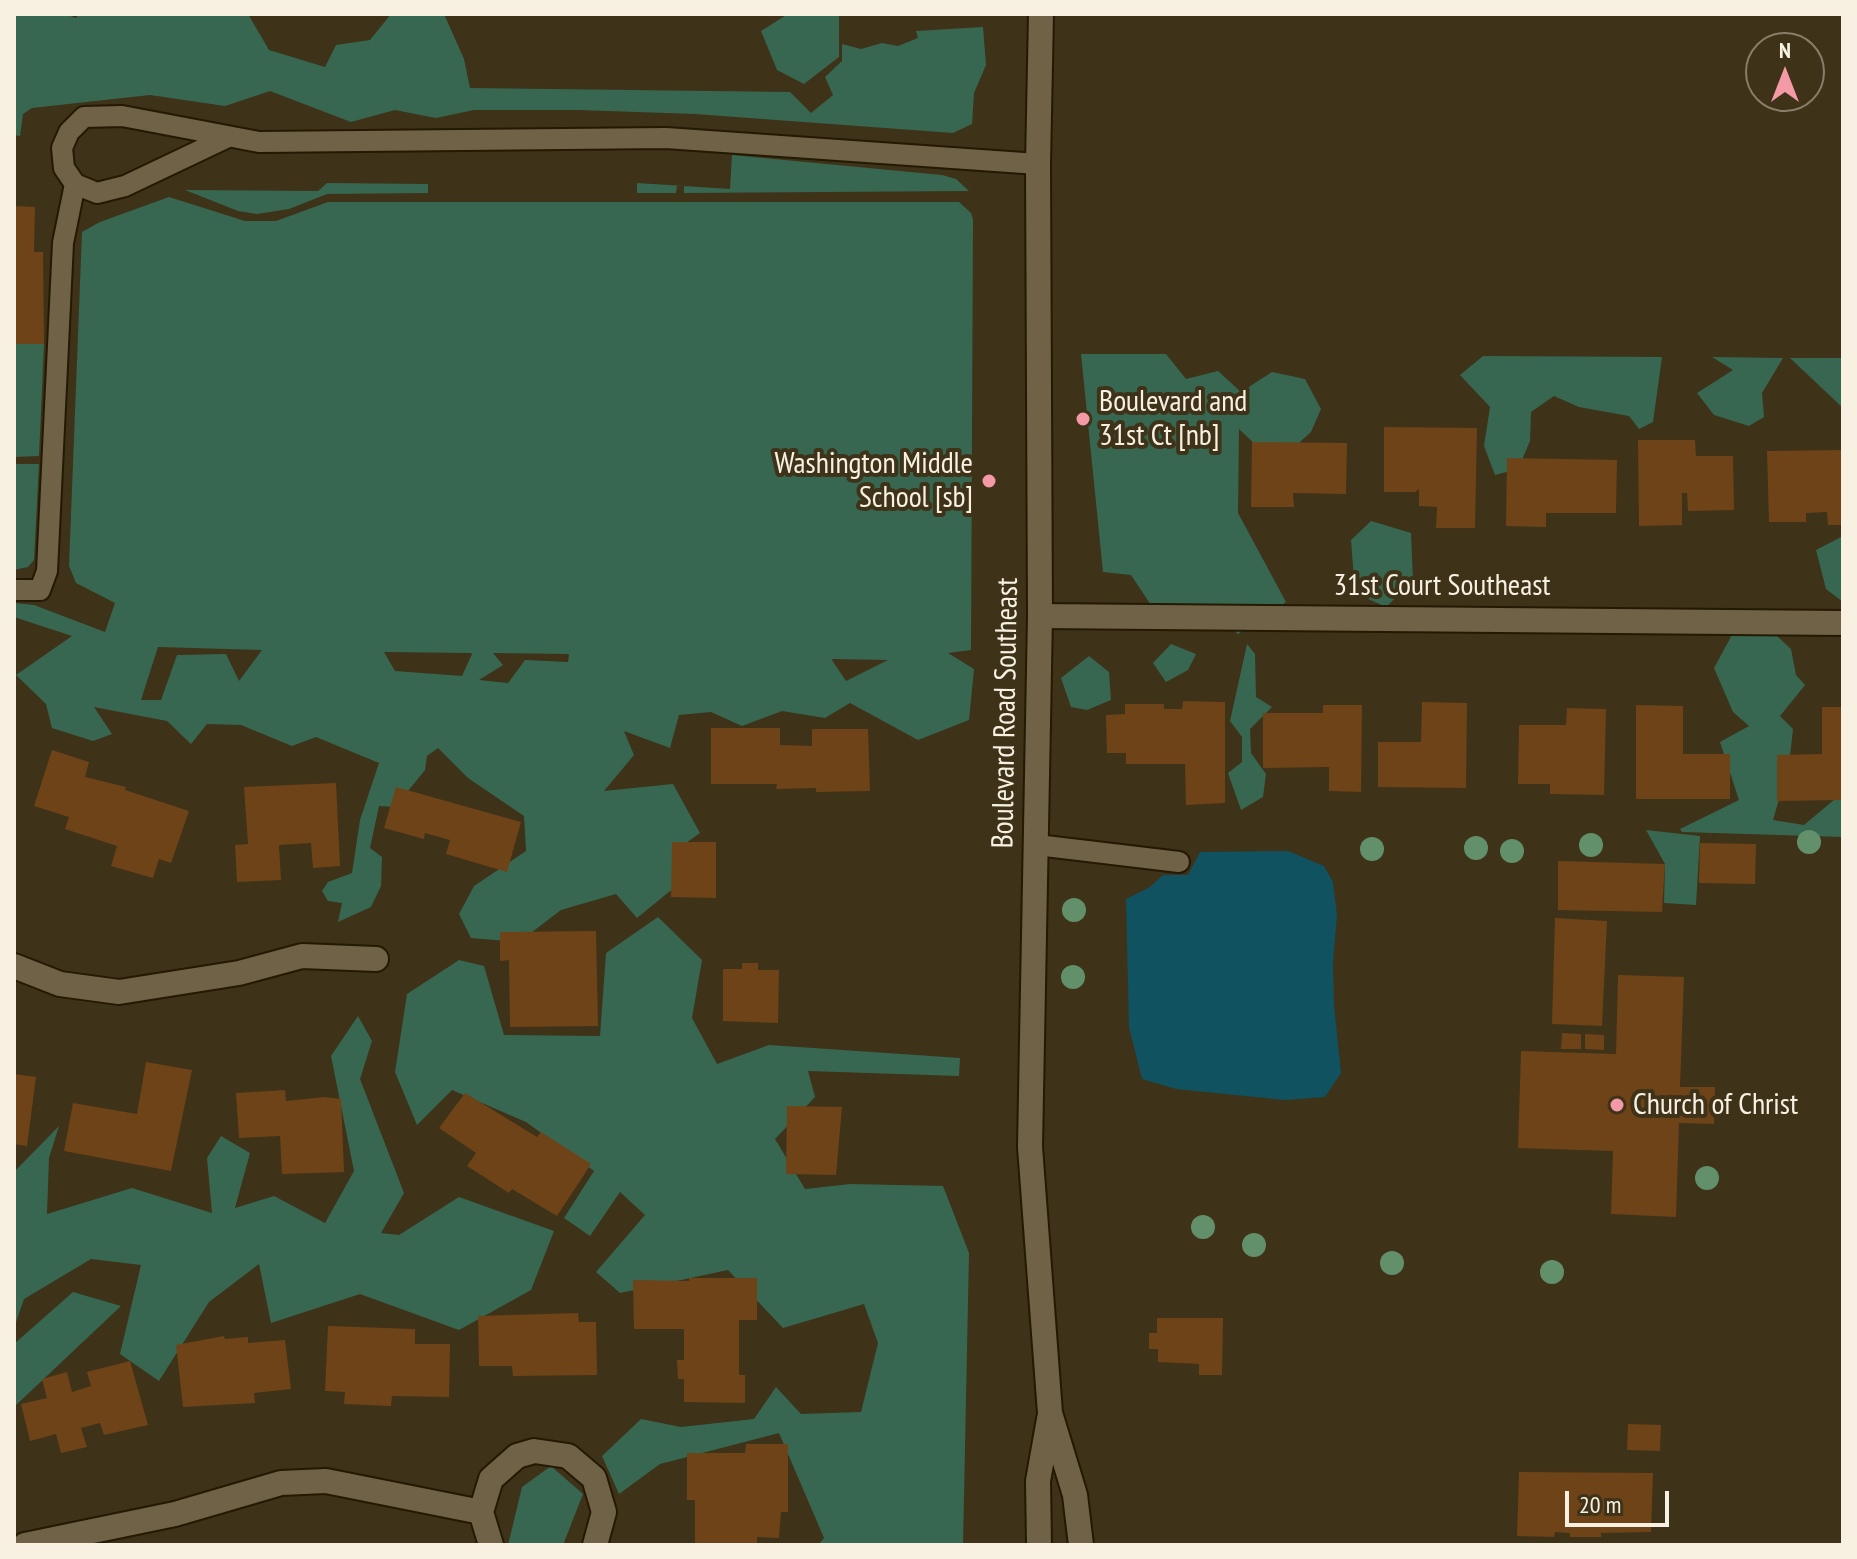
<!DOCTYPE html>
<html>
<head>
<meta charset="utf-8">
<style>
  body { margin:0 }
  #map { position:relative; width:1857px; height:1559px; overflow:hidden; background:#3e3219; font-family:"PT Sans Narrow",sans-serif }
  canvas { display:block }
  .frame { position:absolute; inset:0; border:16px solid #f8f1e2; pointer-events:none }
  .north { position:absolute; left:1745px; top:32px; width:80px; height:80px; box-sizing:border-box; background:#3e3219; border:2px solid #887e69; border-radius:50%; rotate:0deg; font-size:22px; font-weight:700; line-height:32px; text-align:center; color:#f8f1e2 }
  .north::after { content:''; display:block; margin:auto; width:28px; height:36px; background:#f49aa6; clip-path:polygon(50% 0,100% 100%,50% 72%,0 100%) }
  .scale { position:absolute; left:1565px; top:1491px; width:104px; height:36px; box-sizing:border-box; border:4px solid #f8f1e2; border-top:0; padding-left:10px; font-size:24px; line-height:28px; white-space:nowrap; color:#f8f1e2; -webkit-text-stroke:6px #3e3219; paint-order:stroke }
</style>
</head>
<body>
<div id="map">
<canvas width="1857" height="1559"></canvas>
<div class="frame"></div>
<div class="north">N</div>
<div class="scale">20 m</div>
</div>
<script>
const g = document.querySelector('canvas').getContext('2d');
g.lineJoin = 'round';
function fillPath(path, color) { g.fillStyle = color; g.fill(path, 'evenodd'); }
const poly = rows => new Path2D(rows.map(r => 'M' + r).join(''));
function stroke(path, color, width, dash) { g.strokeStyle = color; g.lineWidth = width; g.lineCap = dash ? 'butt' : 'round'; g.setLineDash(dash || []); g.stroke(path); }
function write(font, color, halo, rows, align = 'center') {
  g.font = font + ' "PT Sans Narrow",sans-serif'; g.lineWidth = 8; g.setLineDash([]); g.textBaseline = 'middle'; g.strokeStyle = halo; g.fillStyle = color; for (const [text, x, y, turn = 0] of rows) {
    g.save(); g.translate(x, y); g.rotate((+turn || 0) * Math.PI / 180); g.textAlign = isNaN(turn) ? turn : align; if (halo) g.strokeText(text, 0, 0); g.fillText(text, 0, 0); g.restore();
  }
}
const green = poly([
  [14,14,65,14,76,18,79,14,248,14,269,50,325,67,336,45,370,40,391,14,444,14,464,59,470,88,790,92,811,113,833,95,825,77,842,61,842,44,861,49,882,43,898,46,918,38,916,31,983,27,986,65,974,93,972,124,953,133,695,114,578,110,474,110,436,118,395,110,351,122,270,91,225,106,150,95,32,108,23,114,20,136,14,135],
  [788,14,839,14,839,57,804,84,777,70,761,31],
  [732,155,942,175,956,179,969,191,684,193,684,186,677,186,676,193,637,193,637,183,730,189],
  [327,183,428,184,428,193,327,194,289,209,257,214,238,211,185,190,318,191],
  [169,197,245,221,276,221,328,202,959,202,971,213,973,219,971,650,948,653,974,669,969,720,918,740,850,703,825,718,782,711,742,726,711,712,679,715,670,748,624,731,634,755,604,791,673,784,700,833,679,848,675,887,637,918,616,894,561,910,519,942,471,938,459,914,474,886,526,851,524,816,468,778,438,748,427,756,425,770,395,807,379,806,370,848,382,857,381,886,371,907,338,922,342,903,328,901,322,891,328,882,352,873,360,820,379,763,316,737,292,746,241,725,207,724,191,744,167,721,94,707,112,734,93,741,52,728,46,704,16,675,72,636,14,617,14,603,34,605,105,632,115,603,76,583,69,566,82,232,100,222],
  [158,647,262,650,239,681,226,654,177,655,161,700,141,700],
  [384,652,471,653,472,654,462,676,395,671],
  [493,653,568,654,569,655,568,662,525,660,508,683,479,680,503,665],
  [832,660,832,659,888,660,846,681],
  [14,344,44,344,39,456,14,457],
  [1081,354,1166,354,1186,379,1218,371,1241,392,1272,372,1305,379,1321,409,1311,432,1291,450,1260,449,1239,429,1238,513,1286,602,1238,634,1207,607,1186,611,1151,605,1131,575,1103,572],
  [1483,356,1662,357,1653,422,1639,429,1629,416,1579,407,1554,396,1531,412,1530,441,1518,469,1495,475,1484,446,1490,407,1460,375],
  [1712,357,1783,358,1762,393,1764,417,1749,426,1714,415,1697,393,1733,370],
  [1790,358,1843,358,1843,408],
  [14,464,39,464,34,560,28,567,14,570],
  [1371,521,1411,533,1413,581,1386,607,1355,593,1351,540],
  [1843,536,1843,602,1826,589,1816,550],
  [1766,626,1791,649,1796,675,1805,685,1780,716,1793,729,1789,765,1773,820,1804,825,1841,794,1843,837,1682,832,1680,829,1739,800,1720,742,1749,726,1733,712,1714,668,1733,633],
  [1171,644,1196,654,1188,670,1166,682,1153,663],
  [1247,644,1255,654,1256,697,1272,707,1250,729,1251,753,1266,774,1263,797,1241,810,1228,773,1242,762,1242,737,1230,721],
  [1089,656,1109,672,1111,700,1087,710,1071,707,1061,678],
  [1646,830,1700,836,1696,905,1664,903,1665,864],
  [658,917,702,960,692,1018,717,1064,769,1045,960,1058,959,1076,808,1071,815,1097,775,1139,805,1189,851,1184,943,1186,969,1253,963,1545,818,1545,824,1538,779,1433,660,1464,619,1494,602,1456,641,1419,681,1427,754,1419,776,1387,801,1414,861,1412,878,1343,864,1304,783,1328,728,1270,620,1293,596,1272,645,1215,620,1192,590,1236,564,1218,594,1171,526,1122,452,1090,417,1125,395,1072,407,994,459,960,484,966,504,1035,600,1036,606,953],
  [358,1016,372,1041,360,1079,404,1193,381,1233,399,1235,459,1197,554,1231,531,1290,459,1330,360,1294,271,1323,259,1264,209,1302,159,1381,120,1354,141,1265,91,1259,24,1299,14,1328,14,1172,59,1126,49,1158,47,1214,132,1188,212,1213,207,1158,221,1136,250,1153,235,1208,274,1196,325,1223,354,1171,331,1056],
  [73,1292,121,1306,14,1407,14,1344],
  [551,1466,583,1494,563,1545,508,1545,522,1487]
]);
const water = poly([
  [1288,851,1324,866,1333,882,1337,915,1333,963,1334,1005,1341,1073,1325,1097,1285,1100,1176,1089,1142,1079,1129,1027,1126,899,1150,887,1163,875,1188,875,1200,852]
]);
const building = poly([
  [14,206,35,207,34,252,43,252,44,344,14,344],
  [1384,427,1477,428,1475,528,1436,528,1437,507,1419,506,1419,489,1415,492,1384,492],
  [1638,440,1695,440,1696,456,1733,456,1734,510,1688,511,1687,493,1682,493,1682,525,1639,526],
  [1252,442,1347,443,1346,494,1293,493,1294,507,1251,507],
  [1843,450,1843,525,1828,525,1827,512,1806,513,1806,522,1769,522,1767,451],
  [1507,458,1617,460,1616,513,1546,513,1546,527,1506,526],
  [1183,701,1225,702,1225,803,1186,805,1185,764,1126,764,1126,753,1107,753,1106,715,1125,714,1125,704,1164,704,1164,709,1182,709],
  [1422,702,1467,703,1466,788,1378,787,1378,742,1421,742],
  [1323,705,1362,705,1361,792,1329,791,1329,767,1263,768,1263,713,1323,713],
  [1636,705,1683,706,1683,754,1730,754,1730,799,1636,799],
  [1822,707,1843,707,1843,800,1777,801,1777,755,1822,754],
  [1567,708,1606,709,1604,795,1550,794,1550,784,1518,784,1519,725,1566,725],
  [711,728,780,728,780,745,812,746,812,729,868,729,870,791,816,792,816,788,776,789,777,784,711,784],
  [52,750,89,762,85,777,126,787,125,790,189,811,171,863,159,859,153,878,111,866,117,846,65,829,69,817,34,806],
  [336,783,340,866,313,868,311,843,279,845,281,880,237,882,235,845,248,844,244,787],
  [396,787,521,822,507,872,446,854,450,840,425,833,424,839,384,828],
  [672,842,716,842,716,898,671,897],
  [1700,843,1756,844,1755,884,1699,883],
  [1558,861,1665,864,1662,912,1558,910],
  [1555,918,1607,921,1602,1026,1552,1024],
  [596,931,598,1026,510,1027,509,960,500,961,500,932],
  [742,963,758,963,758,970,779,970,778,1023,723,1021,723,969,742,969],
  [1618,975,1684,977,1680,1087,1715,1087,1714,1124,1679,1123,1676,1217,1611,1214,1613,1151,1518,1148,1521,1051,1616,1054],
  [1562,1033,1581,1034,1581,1049,1561,1049],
  [1585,1034,1604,1035,1604,1050,1585,1049],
  [146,1062,192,1070,171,1171,64,1151,73,1103,137,1114],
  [14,1074,36,1077,27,1146,14,1144],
  [285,1090,286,1101,325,1097,341,1099,344,1172,282,1174,280,1136,239,1138,236,1093],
  [465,1093,537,1137,541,1132,591,1164,557,1216,512,1189,509,1193,467,1166,476,1153,439,1128],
  [787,1106,842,1107,836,1175,786,1174],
  [689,1278,757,1278,757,1320,739,1320,739,1375,745,1375,745,1403,684,1402,684,1379,678,1379,677,1360,684,1360,684,1329,634,1329,633,1280,689,1281],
  [578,1313,579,1322,596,1322,597,1375,513,1376,512,1366,479,1366,478,1316],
  [1157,1318,1223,1318,1222,1375,1199,1375,1199,1364,1158,1362,1158,1349,1149,1349,1149,1333,1157,1333],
  [328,1326,415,1329,415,1344,450,1344,449,1397,392,1396,391,1406,344,1404,345,1392,325,1391],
  [224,1336,225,1339,248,1337,248,1343,285,1340,291,1389,254,1393,255,1403,183,1407,176,1345],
  [130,1361,148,1425,104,1435,100,1423,81,1428,87,1447,61,1453,56,1434,30,1441,21,1404,47,1398,42,1379,67,1372,72,1392,91,1386,87,1372],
  [1628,1424,1661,1425,1660,1451,1627,1450],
  [746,1444,788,1444,788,1512,781,1512,779,1538,757,1537,757,1545,695,1545,695,1500,687,1500,687,1453,745,1453],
  [1519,1472,1653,1473,1651,1532,1601,1533,1601,1537,1570,1537,1570,1533,1555,1532,1554,1537,1517,1536]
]);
const lane = poly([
  [226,138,125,186,97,193,75,184,64,168,62,148,69,132,84,117,122,116,259,142,666,138,1038,164],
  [14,590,40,590,47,571,63,243,75,184],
  [1037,845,1179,862]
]);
const street = poly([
  [1040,616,1843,623],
  [14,966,60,984,119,992,239,973,302,956,376,959],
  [25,1545,175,1514,281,1483,326,1481,481,1512],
  [491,1545,481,1512,491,1479,517,1456,534,1451,568,1456,594,1478,604,1512,595,1545]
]);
const secondary = poly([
  [1041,14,1038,164,1040,616,1030,1147,1050,1413,1075,1495,1081,1545],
  [1039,1545,1038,1481,1049,1419]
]);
const trees = [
  [1809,842],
  [1591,845],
  [1476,848],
  [1372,849],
  [1512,851],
  [1074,910],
  [1073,977],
  [1707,1178],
  [1203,1227],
  [1254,1245],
  [1392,1263],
  [1552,1272]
];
const markers = [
  [1083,419,8,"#f49aa6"],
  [989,481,8,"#f49aa6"],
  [1617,1105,8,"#f49aa6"]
];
const poiNames = [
  ["Boulevard and",1099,402],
  ["31st Ct [nb]",1099,436],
  ["Washington Middle",973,464,"right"],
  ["School [sb]",973,498,"right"],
  ["Church of Christ",1633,1105]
];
const streetNames = [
  ["31st Court Southeast",1442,586],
  ["Boulevard Road Southeast",1006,713,-89]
];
fillPath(green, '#376750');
fillPath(water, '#115260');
fillPath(building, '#6e4318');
stroke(lane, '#241902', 24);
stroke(street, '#241902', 28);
stroke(secondary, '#241902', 28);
stroke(lane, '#6f6247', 20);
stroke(street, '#6f6247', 24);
stroke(secondary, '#6f6247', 24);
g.fillStyle = '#62906b';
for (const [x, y] of trees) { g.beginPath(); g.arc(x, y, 12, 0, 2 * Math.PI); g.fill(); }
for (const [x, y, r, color] of markers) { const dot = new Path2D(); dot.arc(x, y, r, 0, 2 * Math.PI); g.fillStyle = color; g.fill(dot); stroke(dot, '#3e3219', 3); }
write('30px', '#f8f1e2', '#3e3219', poiNames, 'left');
write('30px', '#f8f1e2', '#3e3219', streetNames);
</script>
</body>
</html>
